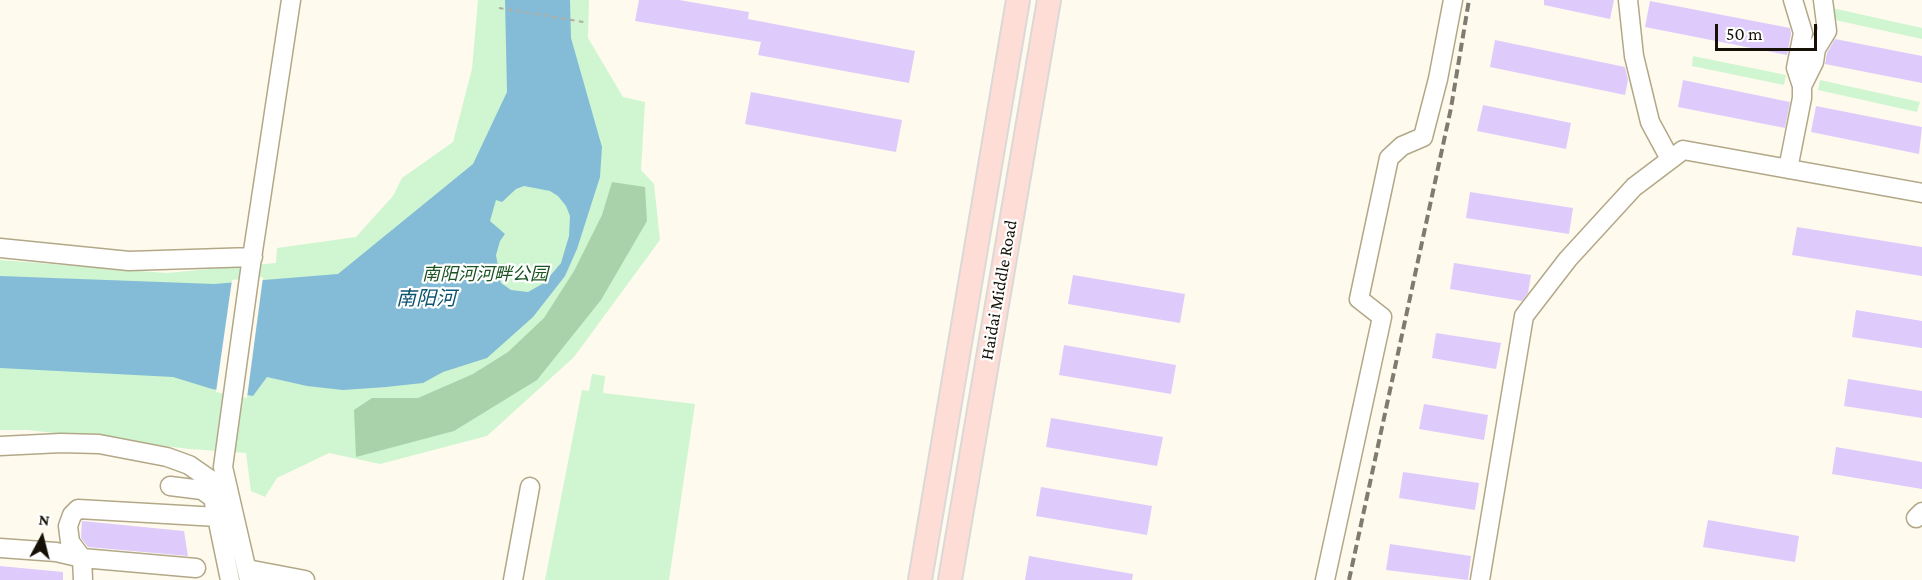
<!DOCTYPE html>
<html>
<head>
<meta charset="utf-8">
<style>
  body { margin:0 }
  #map { position:relative; width:1922px; height:580px; overflow:hidden; background:#fefaed; font-family:"Crimson Pro",serif }
  canvas { display:block }
  .north { position:absolute; left:12px; top:508px; width:60px; height:60px; -webkit-text-stroke:4px #fff; paint-order:stroke; rotate:7deg; font-size:16px; font-weight:700; line-height:24px; text-align:center; color:#151106 }
  .north::after { content:''; display:block; margin:auto; width:21px; height:27px; background:#151106; clip-path:polygon(50% 0,100% 100%,50% 72%,0 100%) }
  .scale { position:absolute; left:1715px; top:24px; width:102px; height:27px; box-sizing:border-box; border:3px solid #151106; border-top:0; padding-left:8px; font-size:18px; line-height:21px; white-space:nowrap; color:#151106; -webkit-text-stroke:4px #fff; paint-order:stroke }
</style>
</head>
<body>
<div id="map">
<canvas width="1922" height="580"></canvas>
<div class="north">N</div>
<div class="scale">50 m</div>
</div>
<script>
const g = document.querySelector('canvas').getContext('2d');
g.lineJoin = 'round';
function fillPath(path, color) { g.fillStyle = color; g.fill(path, 'evenodd'); }
const poly = rows => new Path2D(rows.map(r => 'M' + r).join(''));
function stroke(path, color, width, dash) { g.strokeStyle = color; g.lineWidth = width; g.lineCap = dash ? 'butt' : 'round'; g.setLineDash(dash || []); g.stroke(path); }
function write(font, color, halo, rows, align = 'center') {
  g.font = font + ' "Crimson Pro","Noto Sans SC",serif'; g.lineWidth = 4.5; g.setLineDash([]); g.textBaseline = 'middle'; g.strokeStyle = halo; g.fillStyle = color; for (const [text, x, y, turn = 0] of rows) {
    g.save(); g.translate(x, y); g.rotate((+turn || 0) * Math.PI / 180); g.textAlign = isNaN(turn) ? turn : align; if (halo) g.strokeText(text, 0, 0); g.fillText(text, 0, 0); g.restore();
  }
}
const green = poly([
  [478,0,589,0,588,38,623,97,645,102,641,170,654,184,660,240,574,357,487,436,380,464,329,453,277,478,265,497,251,491,246,453,190,449,28,430,0,430,0,260,166,273,276,263,277,248,356,237,393,196,402,178,453,142,472,69],
  [1832,8,1922,28,1922,39,1835,20],
  [1693,56,1786,75,1784,85,1692,66],
  [1820,80,1920,102,1917,112,1818,90],
  [592,374,605,376,603,393,695,404,669,580,545,580,582,390,589,391]
]);
const forest = poly([
  [612,182,645,187,647,221,601,300,537,380,454,431,356,457,354,410,372,398,418,398,473,374,508,352,544,318,574,271,602,215]
]);
const water = poly([
  [505,0,570,0,571,38,602,147,600,177,577,249,565,276,533,317,487,358,443,372,423,383,386,387,343,390,307,386,267,377,253,396,212,389,173,377,0,368,0,276,214,284,338,274,473,164,507,92],
  [524,186,550,191,558,196,566,206,570,216,569,236,561,263,544,283,528,292,511,290,501,283,496,255,500,241,505,234,490,221,496,200,502,202,516,189]
]);
const pier = poly([
  [263,277,247,398,216,392,232,280]
]);
const building = poly([
  [639,0,679,0,749,12,748,19,915,51,909,83,758,55,761,42,635,21],
  [1544,0,1614,0,1610,19,1544,5],
  [1650,1,1790,28,1791,34,1787,55,1645,27],
  [1835,39,1922,56,1922,83,1825,64,1827,53],
  [1495,40,1625,67,1628,80,1625,95,1490,67],
  [1683,80,1790,102,1785,128,1678,107],
  [751,92,902,120,896,152,745,124],
  [1483,105,1571,123,1566,149,1477,131],
  [1816,106,1922,127,1919,154,1811,132],
  [1470,192,1573,208,1569,234,1466,218],
  [1797,227,1922,247,1922,276,1792,255],
  [1454,263,1531,275,1528,293,1522,301,1450,289],
  [1073,275,1185,294,1180,323,1068,304],
  [1856,310,1922,321,1922,348,1852,337],
  [1436,333,1501,343,1496,369,1432,358],
  [1064,345,1176,365,1171,394,1059,375],
  [1848,379,1922,391,1922,418,1844,406],
  [1424,404,1488,415,1484,440,1419,429],
  [1051,418,1163,437,1157,466,1046,447],
  [1836,447,1922,462,1922,489,1832,474],
  [1403,472,1479,483,1475,510,1399,498],
  [1041,487,1152,506,1147,535,1036,516],
  [1708,520,1799,536,1795,562,1703,547],
  [82,521,184,531,188,556,88,547,81,538],
  [1390,544,1471,556,1468,580,1386,570],
  [1029,556,1133,574,1132,580,1025,580],
  [0,566,63,572,63,580,0,580]
]);
const path = poly([
  [499,8,584,22]
]);
const minor = poly([
  [1628,0,1634,56,1650,122,1670,159],
  [1793,0,1803,33,1796,68,1802,86],
  [1788,169,1802,98,1802,86,1814,62,1816,49,1827,31,1823,0],
  [0,248,129,261,253,257],
  [0,446,61,443,99,444,167,457,189,465,228,492],
  [170,486,202,490,213,498,230,580],
  [1916,518,1922,512],
  [0,548,56,552,82,558,196,568],
  [247,569,305,580],
  [83,580,82,558,70,542,68,526,72,515,78,509,218,517],
  [249,580,223,467,250,271,291,0],
  [513,580,530,487],
  [1325,580,1382,317,1359,299,1389,158,1402,146,1423,137,1438,79,1453,0],
  [1480,580,1524,316,1568,259,1634,187,1683,150,1922,193]
]);
const major = poly([
  [920,580,1018,0],
  [950,580,1049,0]
]);
const rail = poly([
  [1349,580,1451,108,1469,0]
]);
const parkNames = [
  ["南阳河河畔公园",485,274]
];
const streetNames = [
  ["Haidai Middle Road",999,290,-80]
];
const waterNames = [
  ["南阳河",426,299]
];
fillPath(green, '#cff6d1');
fillPath(forest, '#a9d2ab');
fillPath(water, '#84bcd7');
fillPath(pier, '#fefaed');
fillPath(building, '#decbfc');
stroke(minor, '#b2a888', 21);
stroke(major, '#dad9d7', 26);
stroke(path, '#b1ada1', 2, [4.5, 4.5]);
stroke(minor, '#fff', 18);
stroke(major, '#ffddd7', 22);
stroke(rail, '#7f7b6f', 4, [9, 4.5]);
write('italic 18px', '#1a5422', '#fff', parkNames);
write('18px', '#151106', '#fff', streetNames);
write('italic 20px', '#0c5571', '#fff', waterNames);
</script>
</body>
</html>
